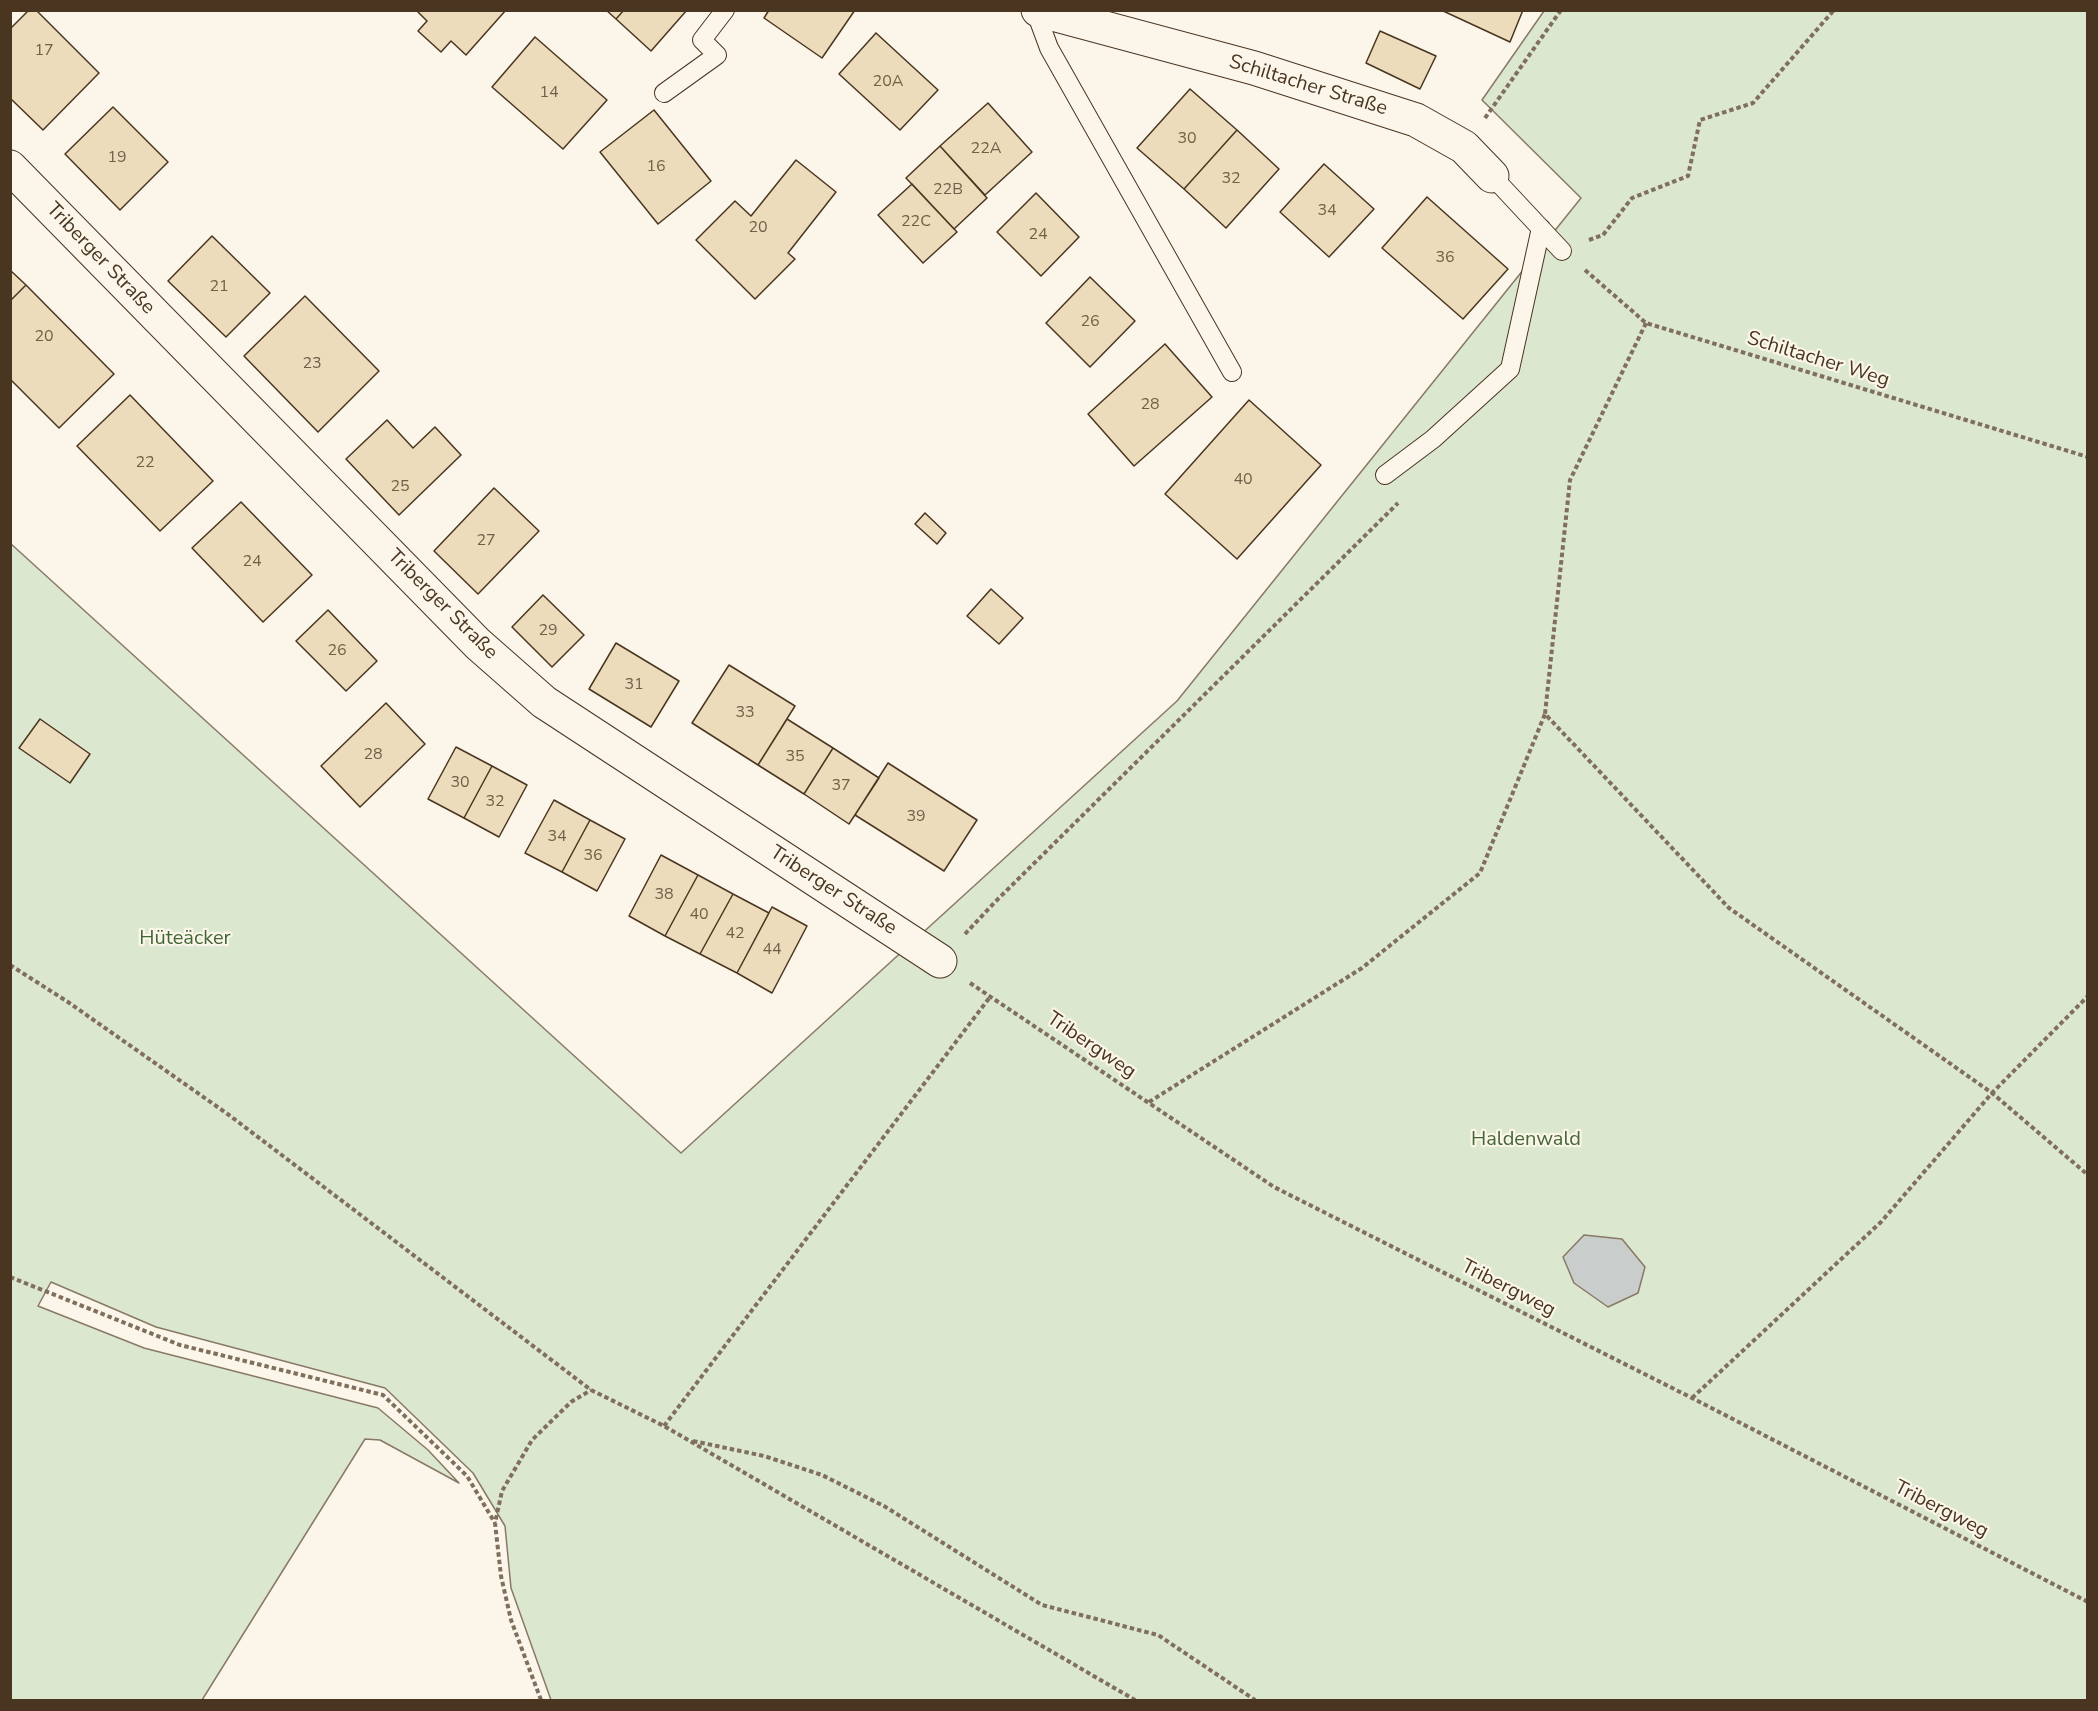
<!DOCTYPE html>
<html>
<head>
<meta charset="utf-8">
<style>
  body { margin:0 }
  #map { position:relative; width:2098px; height:1711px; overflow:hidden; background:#fbf6e9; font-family:"Nunito Sans",sans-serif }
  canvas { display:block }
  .frame { position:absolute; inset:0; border:12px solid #4a3520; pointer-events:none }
</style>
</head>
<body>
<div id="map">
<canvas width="2098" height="1711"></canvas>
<div class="frame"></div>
</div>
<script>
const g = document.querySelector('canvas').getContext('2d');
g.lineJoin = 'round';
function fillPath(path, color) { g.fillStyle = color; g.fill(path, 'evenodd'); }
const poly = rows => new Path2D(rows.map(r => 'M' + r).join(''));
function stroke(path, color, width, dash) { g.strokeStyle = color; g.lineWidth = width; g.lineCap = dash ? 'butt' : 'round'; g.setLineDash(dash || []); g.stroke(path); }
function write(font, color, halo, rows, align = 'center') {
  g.font = font + ' "Nunito Sans",sans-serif'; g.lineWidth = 4.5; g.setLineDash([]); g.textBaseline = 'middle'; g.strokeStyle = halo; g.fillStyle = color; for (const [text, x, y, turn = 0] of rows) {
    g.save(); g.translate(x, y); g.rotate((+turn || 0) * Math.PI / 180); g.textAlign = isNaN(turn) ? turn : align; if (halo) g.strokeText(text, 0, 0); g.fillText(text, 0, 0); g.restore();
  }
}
const green = poly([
  [1544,11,2087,11,2087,1700,551,1700,511,1588,505,1526,473,1473,385,1388,156,1327,51,1282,38,1306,144,1348,378,1408,428,1450,459,1483,380,1440,365,1439,202,1700,11,1700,10,543,681,1153,1177,701,1581,198,1482,100,1544,11]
]);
const water = poly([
  [1584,1235,1622,1239,1645,1267,1638,1293,1608,1307,1574,1283,1563,1257,1584,1235]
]);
const building = poly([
  [29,10,36,10,99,73,43,130,10,98,10,29,29,10],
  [416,10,506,10,466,55,451,41,441,52,418,31,427,21,416,10],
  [606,10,624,10,616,19,606,10],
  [624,10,687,10,651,51,616,19,624,10],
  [769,10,855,10,822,58,764,18,769,10],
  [1441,10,1523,10,1510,42,1441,10],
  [1380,31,1436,56,1420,89,1366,63,1380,31],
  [876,33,938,90,900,130,839,74,876,33],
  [535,37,607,100,563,149,492,87,535,37],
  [1190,89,1237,130,1184,189,1137,148,1190,89],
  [988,103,1032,152,985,195,940,146,988,103],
  [113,107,168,162,120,210,65,154,113,107],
  [654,110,711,181,658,224,600,152,654,110],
  [1237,130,1279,169,1226,228,1184,189,1237,130],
  [940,146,987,198,954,229,906,178,940,146],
  [796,160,836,192,788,253,795,259,755,299,696,240,735,201,751,216,796,160],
  [1324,164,1374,209,1329,257,1280,212,1324,164],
  [912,184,957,232,923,263,878,215,912,184],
  [1036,193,1079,237,1041,276,997,232,1036,193],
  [1427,197,1508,269,1463,319,1382,248,1427,197],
  [212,236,270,293,226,337,168,281,212,236],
  [10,270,26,285,10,301,10,270],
  [1090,277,1135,321,1090,367,1046,323,1090,277],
  [26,285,114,374,59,428,10,379,10,301,26,285],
  [305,296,379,371,318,432,244,356,305,296],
  [1165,344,1212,397,1134,466,1088,414,1165,344],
  [130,395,213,481,160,531,77,446,130,395],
  [1249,400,1321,465,1237,559,1165,494,1249,400],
  [387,420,413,448,435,427,461,455,399,515,346,459,387,420],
  [494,488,539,531,478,594,434,551,494,488],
  [241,502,312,575,263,622,192,548,241,502],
  [925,513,946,533,937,544,915,524,925,513],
  [991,589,1023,618,999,644,967,616,991,589],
  [543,595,584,635,552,667,512,627,543,595],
  [328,610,377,661,346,691,296,641,328,610],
  [616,643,679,681,651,727,589,689,616,643],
  [729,665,795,706,758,765,692,723,729,665],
  [386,703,425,744,360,807,321,766,386,703],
  [40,719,90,754,70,783,19,748,40,719],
  [787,719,833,748,804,794,758,765,787,719],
  [456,747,492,766,464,818,428,799,456,747],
  [833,748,879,778,849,824,804,794,833,748],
  [888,763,977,820,944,871,855,815,888,763],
  [492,766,527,785,499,837,464,818,492,766],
  [554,800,590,820,562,872,525,853,554,800],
  [590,820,625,839,597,891,562,872,590,820],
  [661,855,698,875,665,936,629,916,661,855],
  [698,875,733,894,700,954,665,936,698,875],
  [733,894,769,913,737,973,700,954,733,894],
  [772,907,807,926,772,993,737,973,772,907]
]);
const path = poly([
  [1485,118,1561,10],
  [1589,240,1603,235,1632,198,1688,176,1700,120,1753,103,1834,10],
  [1585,270,1646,323,2088,457],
  [1646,323,1570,480,1545,714,1729,908,1992,1093,2088,1175],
  [965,934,994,903,1398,503],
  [10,965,68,1002,229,1115,591,1390,664,1426,1135,1700],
  [970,983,1274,1187,1692,1398,2088,1602],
  [1149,1102,1362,968,1480,873,1545,714],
  [10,1277,180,1345,383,1395,467,1476,495,1523],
  [1692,1398,1881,1222,1992,1093,2088,996],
  [664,1426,990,997],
  [693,1441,764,1456,822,1475,884,1506,1042,1605,1158,1635,1255,1700],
  [541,1700,511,1620,501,1576,495,1523,502,1491,532,1440,571,1402,591,1390]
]);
const service = poly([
  [1035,10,1049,48,1232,372],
  [664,93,717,55,702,40,725,10],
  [1492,176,1562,251],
  [1385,475,1433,439,1510,369,1541,228]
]);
const minor = poly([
  [1038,10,1254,68,1416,120,1464,147,1492,176],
  [10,167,478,644,544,702,940,961]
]);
const numberNames = [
  ["17",44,51],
  ["20A",888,82],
  ["14",549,93],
  ["30",1187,139],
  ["22A",986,149],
  ["19",117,158],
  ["16",656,167],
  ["32",1231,179],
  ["22B",948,190],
  ["34",1327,211],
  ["22C",916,222],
  ["20",758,228],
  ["24",1038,235],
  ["36",1445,258],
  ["21",219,287],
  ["26",1090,322],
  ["20",44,337],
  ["23",312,364],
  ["28",1150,405],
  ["22",145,463],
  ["40",1243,480],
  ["25",400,487],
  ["27",486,541],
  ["24",252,562],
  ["29",548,631],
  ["26",337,651],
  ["31",634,685],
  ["33",745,713],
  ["28",373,755],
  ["35",795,757],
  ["30",460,783],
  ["37",841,786],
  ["32",495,802],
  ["39",916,817],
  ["34",557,837],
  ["36",593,856],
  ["38",664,895],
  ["40",699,915],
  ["42",735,934],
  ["44",772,950]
];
const streetNames = [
  ["Schiltacher Straße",1308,86,17],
  ["Triberger Straße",100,259,46],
  ["Schiltacher Weg",1818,360,17],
  ["Triberger Straße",442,605,45],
  ["Triberger Straße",833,891,33],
  ["Tribergweg",1091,1046,34],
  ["Tribergweg",1508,1289,27],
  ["Tribergweg",1941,1510,27]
];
const parkNames = [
  ["Hüteäcker",185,939],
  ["Haldenwald",1526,1140]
];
fillPath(green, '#dce7d0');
stroke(green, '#887966', 1.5);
fillPath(water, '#c9cecd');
stroke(water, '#887966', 1.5);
fillPath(building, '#ecdcbc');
stroke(building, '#4a3520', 1.5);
stroke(service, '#4a3520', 20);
stroke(minor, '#4a3520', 35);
stroke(path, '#7f6f5c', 4, [4.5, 3]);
stroke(service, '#fbf6e9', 18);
stroke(minor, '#fbf6e9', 33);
write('16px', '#725f47', null, numberNames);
write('20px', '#4a3520', '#fbf6e9', streetNames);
write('20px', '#436837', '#fbf6e9', parkNames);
</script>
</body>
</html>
